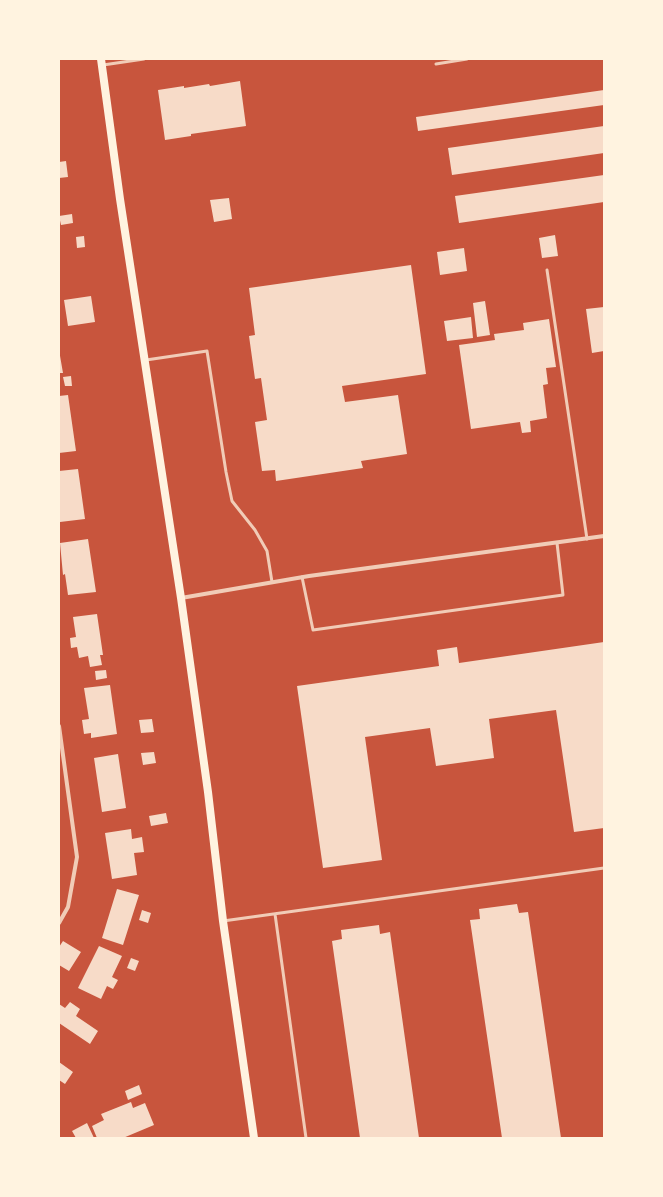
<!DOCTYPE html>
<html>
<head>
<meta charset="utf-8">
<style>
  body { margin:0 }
  #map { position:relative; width:663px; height:1197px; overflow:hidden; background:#c8553d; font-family:"Alegreya Sans",sans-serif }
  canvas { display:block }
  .frame { position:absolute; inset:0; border:60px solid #fff3e0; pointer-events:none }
</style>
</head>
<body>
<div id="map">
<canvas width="663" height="1197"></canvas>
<div class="frame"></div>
</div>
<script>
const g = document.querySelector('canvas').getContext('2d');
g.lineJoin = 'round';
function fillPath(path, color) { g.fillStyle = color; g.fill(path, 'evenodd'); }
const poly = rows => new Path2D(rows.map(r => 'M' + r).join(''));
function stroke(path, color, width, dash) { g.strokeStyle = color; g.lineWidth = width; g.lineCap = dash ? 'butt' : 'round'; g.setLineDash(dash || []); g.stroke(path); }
const building = poly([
  [240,81,246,126,191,134,191,136,165,140,158,90,184,86,184,88,209,84,210,86],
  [604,90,604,105,418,131,416,117],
  [604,126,604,153,452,175,448,148],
  [66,161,68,177,59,178,59,162],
  [604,175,604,202,459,223,455,196],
  [229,198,232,219,214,222,210,200],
  [72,214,73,223,61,225,59,216],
  [555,235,558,256,542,258,539,238],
  [84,236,85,247,77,248,76,237],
  [464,248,467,271,440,275,437,252],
  [411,265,426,374,342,386,345,402,398,395,407,454,361,461,363,468,276,481,275,470,262,471,255,422,267,420,261,378,255,379,249,336,255,335,249,288],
  [91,296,95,322,68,326,64,300],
  [485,301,490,335,477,337,473,303],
  [604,307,604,351,592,353,586,309],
  [471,317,473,338,447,341,444,321],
  [549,319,556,367,546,368,548,384,543,385,547,418,530,421,531,432,522,433,520,422,471,429,459,345,495,340,494,334,524,330,523,323],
  [59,350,63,373,59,373],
  [71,376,72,386,65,386,63,377],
  [68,395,76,451,59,453,59,396],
  [78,469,85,519,60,522,59,471],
  [88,539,96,592,68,595,65,574,63,575,60,543],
  [97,614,103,655,100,655,102,665,90,667,88,656,79,658,77,647,71,648,70,638,76,637,73,617],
  [604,642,604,828,574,832,556,710,489,719,494,758,436,766,430,728,365,737,382,860,323,868,297,686,439,666,437,650,457,647,459,663],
  [106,670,107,678,96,680,95,671],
  [110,685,117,734,91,738,91,733,84,734,82,720,89,719,84,688],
  [152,719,154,732,141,733,139,720],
  [154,752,156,763,143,765,141,753],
  [118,754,126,808,102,812,94,758],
  [166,813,168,823,151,826,149,816],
  [131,829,132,839,142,837,144,852,134,853,137,875,112,879,105,833],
  [117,889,139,895,123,945,102,938],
  [517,904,519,913,528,912,561,1138,502,1138,470,920,480,919,479,909],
  [142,910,151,913,148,923,139,920],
  [379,925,380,934,390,932,419,1138,360,1138,332,941,342,939,341,930],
  [63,941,81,952,69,971,59,965,59,947],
  [99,946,122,956,112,977,118,980,113,989,107,986,101,999,78,988],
  [131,958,139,961,135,971,127,968],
  [70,1002,80,1009,76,1016,98,1031,90,1044,59,1023,59,1004,65,1008],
  [59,1062,73,1072,65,1084,59,1080],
  [139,1085,142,1094,128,1100,125,1091],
  [131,1102,133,1108,145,1103,154,1125,123,1138,97,1138,92,1126,104,1120,101,1114],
  [87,1123,94,1138,76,1138,72,1131]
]);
const service = poly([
  [436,64,467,59],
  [103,65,144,59],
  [547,270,587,539],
  [146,360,207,351,226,472,232,501,255,530,267,551,272,582],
  [302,577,313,630,563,595,557,543],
  [275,914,306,1138],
  [223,921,604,868]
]);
const minor = poly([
  [181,598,309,576,604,536],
  [59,726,77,857,68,907,59,923]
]);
const secondary = poly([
  [101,59,120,199,181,598,208,792,223,921,254,1138]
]);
fillPath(building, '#f7dbc8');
stroke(service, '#f1ccb7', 3);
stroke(minor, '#f1ccb7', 4);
stroke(secondary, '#fff3e0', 8);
</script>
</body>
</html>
